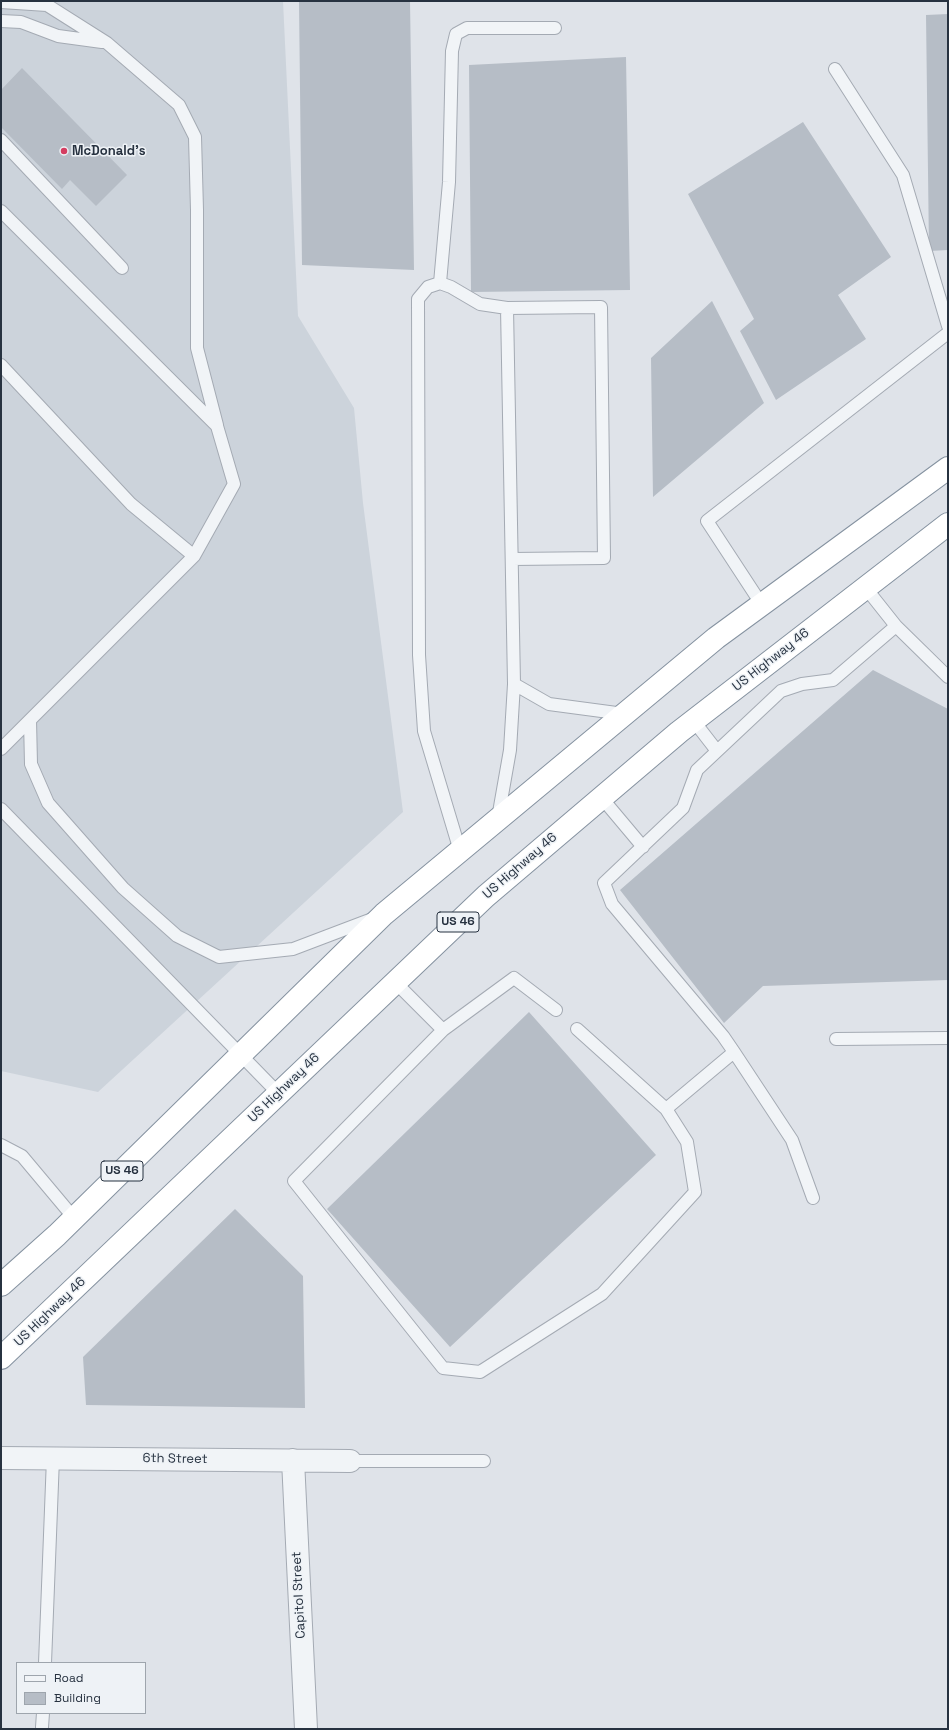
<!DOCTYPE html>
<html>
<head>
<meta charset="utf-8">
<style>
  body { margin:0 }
  #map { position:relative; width:949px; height:1730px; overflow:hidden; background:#dfe3e9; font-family:"Space Grotesk",sans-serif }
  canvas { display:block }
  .frame { position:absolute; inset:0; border:2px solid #273240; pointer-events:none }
  .legend { position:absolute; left:16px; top:1662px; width:130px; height:52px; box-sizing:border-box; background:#eef2f6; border:1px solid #9ea5ad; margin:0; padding:5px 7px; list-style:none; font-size:12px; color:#273240 }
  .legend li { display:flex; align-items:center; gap:8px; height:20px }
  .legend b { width:20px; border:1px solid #9ea5ad }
</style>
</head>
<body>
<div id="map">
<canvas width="949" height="1730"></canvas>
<div class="frame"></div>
<ul class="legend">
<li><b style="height:5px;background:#f1f4f7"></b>Road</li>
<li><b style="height:11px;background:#b6bdc6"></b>Building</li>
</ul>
</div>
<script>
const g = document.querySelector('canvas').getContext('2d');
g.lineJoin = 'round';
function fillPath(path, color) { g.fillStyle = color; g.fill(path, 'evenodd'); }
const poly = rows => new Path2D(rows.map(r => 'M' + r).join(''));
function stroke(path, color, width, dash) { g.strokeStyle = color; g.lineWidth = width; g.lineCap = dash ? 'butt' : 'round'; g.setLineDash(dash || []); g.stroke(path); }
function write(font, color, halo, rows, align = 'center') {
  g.font = font + ' "Space Grotesk",sans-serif'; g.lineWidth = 3; g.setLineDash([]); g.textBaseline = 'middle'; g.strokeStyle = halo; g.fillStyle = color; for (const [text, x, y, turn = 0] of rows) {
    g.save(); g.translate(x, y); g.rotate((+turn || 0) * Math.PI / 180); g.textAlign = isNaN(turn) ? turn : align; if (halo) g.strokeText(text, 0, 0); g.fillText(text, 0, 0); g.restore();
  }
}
const built = poly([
  [1,1,283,1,298,316,354,408,363,503,403,812,98,1092,1,1071]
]);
const building = poly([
  [299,1,410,1,414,270,302,265],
  [948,14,948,250,929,251,926,15],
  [626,57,630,290,471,292,469,65],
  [22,68,127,175,96,206,70,180,62,189,1,127,1,90],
  [803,122,891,257,838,295,866,339,776,400,740,331,754,319,688,194],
  [712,301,764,403,653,497,651,358],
  [873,670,948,709,948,980,763,986,724,1023,620,890],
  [529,1012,656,1155,450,1347,327,1209],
  [235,1209,303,1276,305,1408,86,1405,83,1357]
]);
const service = poly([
  [1,2,47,5,107,43,179,105,195,137,197,210,197,348,217,425],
  [1,21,21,22,58,36,102,42],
  [835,69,903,175,948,326],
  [1,140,122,268],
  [1,211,217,426,234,484,194,556,1,749],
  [440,283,449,182,452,51,456,34,467,28,555,28],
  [1,365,131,504,194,556],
  [865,587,896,626,948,677],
  [762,605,707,521,948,333],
  [514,684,549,704,624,714],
  [30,720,31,764,48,803,123,888,177,936,219,957,293,949,372,919],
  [693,720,717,751],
  [601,797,643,847],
  [1,809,278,1093],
  [498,818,510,750,514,684,507,308,601,307,604,558,512,559],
  [460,851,424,731,419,655,418,299,428,287,440,283,451,287,480,304,507,308],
  [395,982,443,1030,294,1181,443,1368,480,1372,602,1294,695,1192,687,1142,666,1109,734,1052],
  [577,1029,666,1109],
  [443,1030,514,978,556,1010],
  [836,1039,948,1038],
  [1,1145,22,1156,74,1218],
  [813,1198,792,1140,734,1052,723,1036,612,904,604,883,683,808,697,770,781,691,802,684,833,680,896,626],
  [350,1461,484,1461],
  [45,1663,53,1458],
  [42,1727,43,1713]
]);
const minor = poly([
  [1,1458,350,1461],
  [293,1460,306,1729]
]);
const trunk = poly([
  [1,1285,57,1235,384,914,716,638,948,468],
  [1,1358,486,896,679,732,948,524]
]);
const markers = [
  [64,151,4,"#d43d60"]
];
const shields = [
  [458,922,42],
  [122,1171,42]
];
const shieldNames = [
  ["US 46",458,922],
  ["US 46",122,1171]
];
const poiNames = [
  ["McDonald's",72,151]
];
const streetNames = [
  ["US Highway 46",771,660,-38],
  ["US Highway 46",520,866,-41],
  ["US Highway 46",284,1088,-44],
  ["US Highway 46",50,1312,-44],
  ["6th Street",175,1459,1],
  ["Capitol Street",299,1595,-93]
];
fillPath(built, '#ccd3db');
fillPath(building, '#b6bdc6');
stroke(service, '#a4aab3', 14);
stroke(minor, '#a4aab3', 24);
stroke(trunk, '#8592a0', 24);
stroke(service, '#f1f4f7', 12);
stroke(minor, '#f1f4f7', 22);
stroke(trunk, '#fff', 22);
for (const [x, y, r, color] of markers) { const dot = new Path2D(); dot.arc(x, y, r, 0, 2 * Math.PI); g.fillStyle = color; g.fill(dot); stroke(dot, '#eef2f6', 1.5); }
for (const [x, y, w] of shields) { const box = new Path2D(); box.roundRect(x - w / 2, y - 10, w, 20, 3); g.fillStyle = '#eef2f6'; g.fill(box); stroke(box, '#273240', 1); }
write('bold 12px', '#273240', null, shieldNames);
write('bold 13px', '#273240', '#eef2f6', poiNames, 'left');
write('13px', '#273240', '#eef2f6', streetNames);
</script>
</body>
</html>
